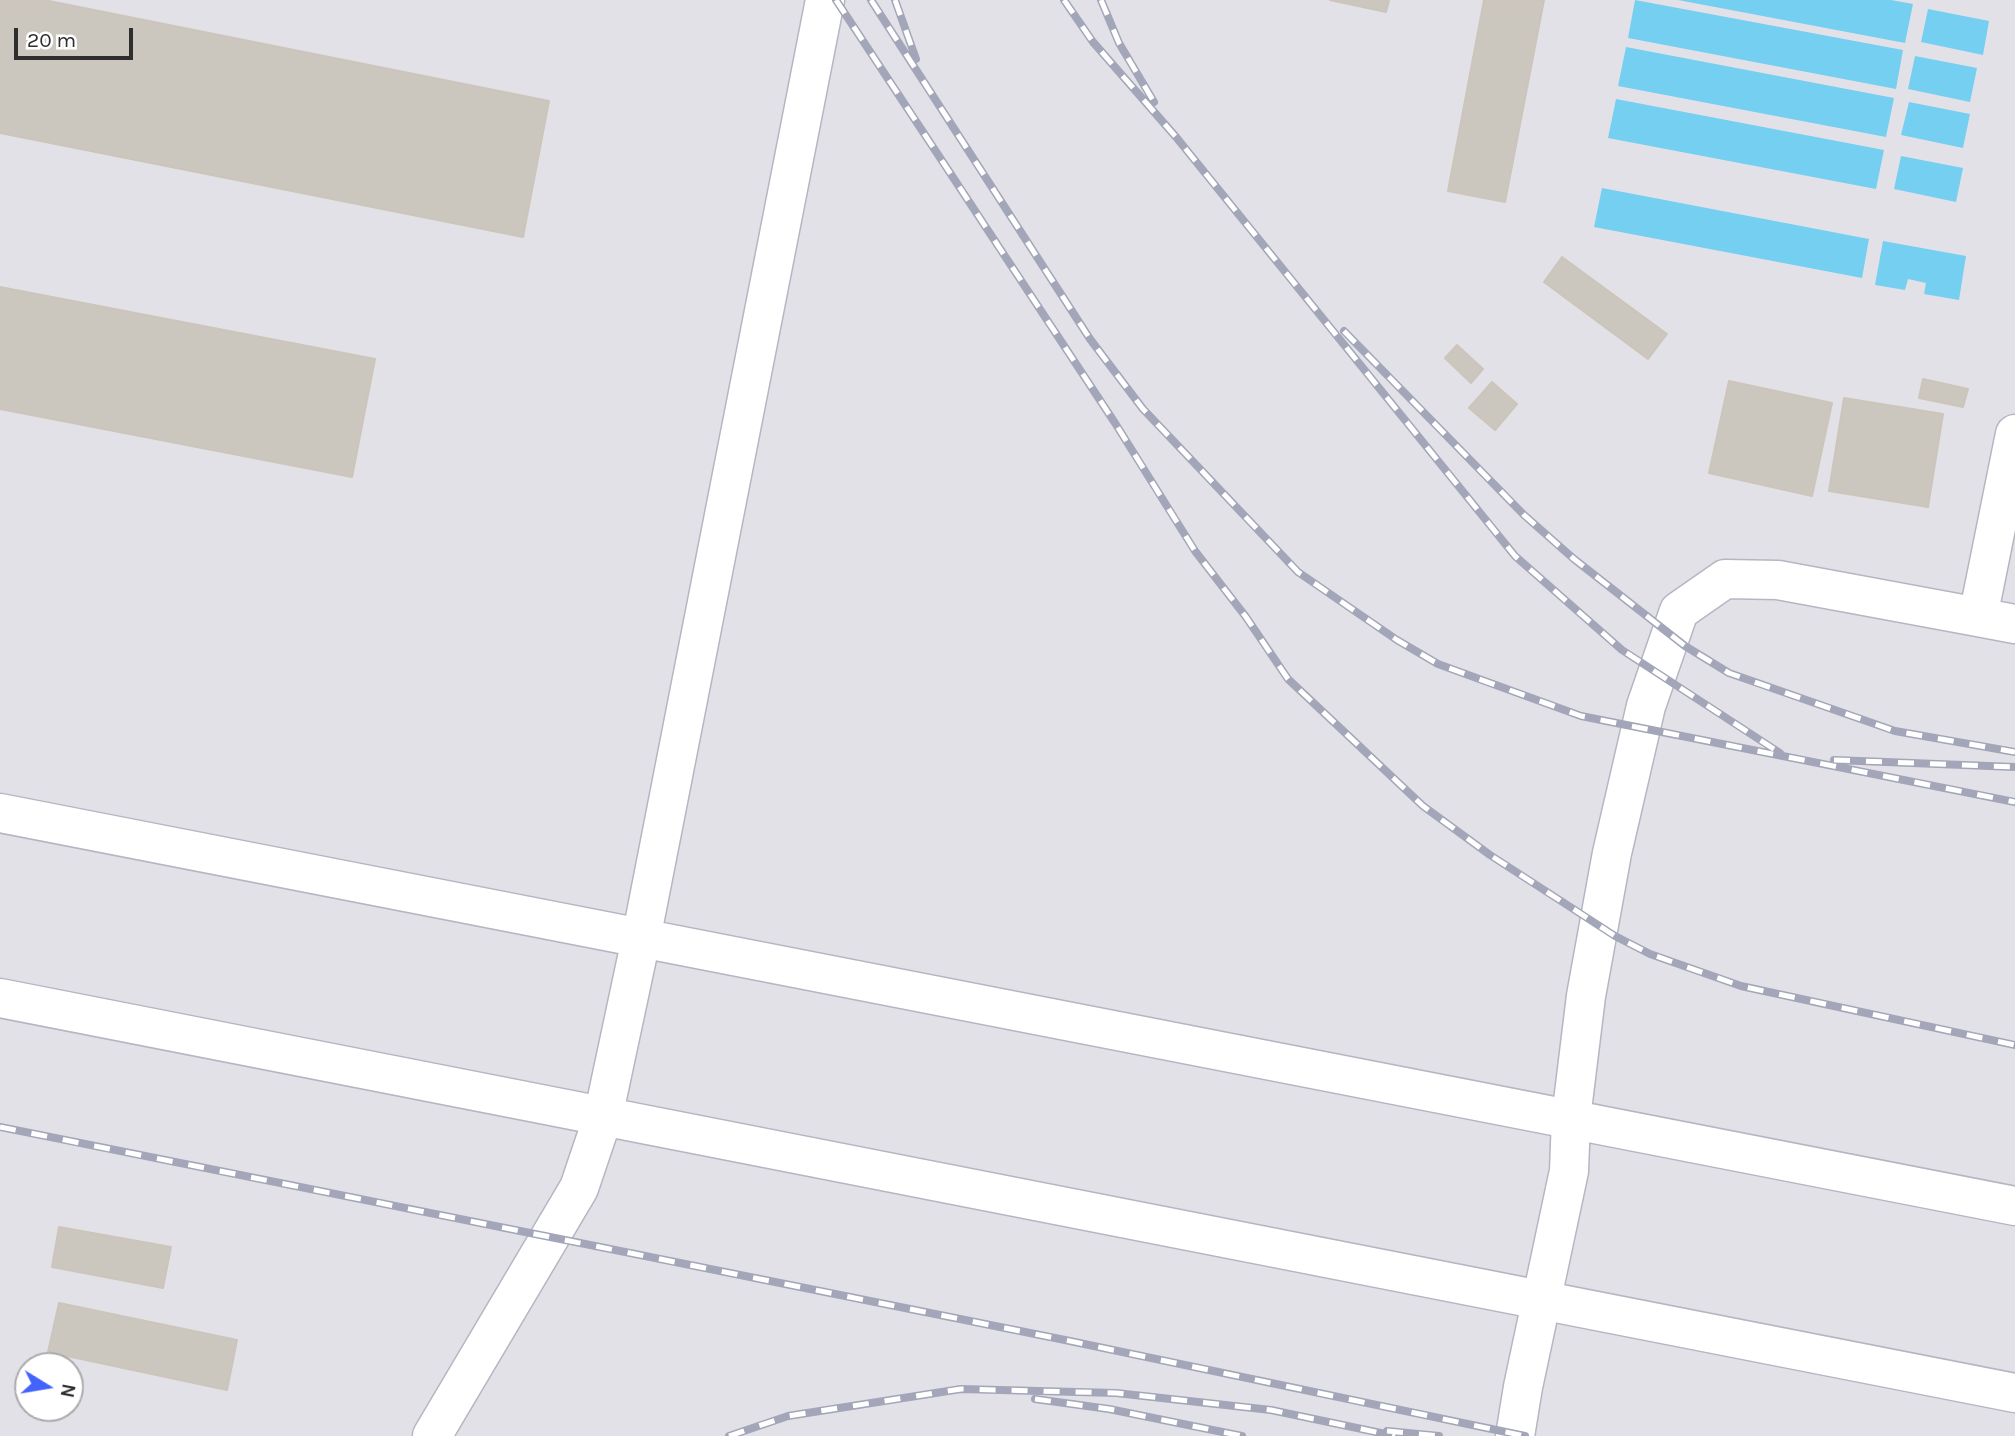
<!DOCTYPE html>
<html>
<head>
<meta charset="utf-8">
<style>
  body { margin:0 }
  #map { position:relative; width:2015px; height:1436px; overflow:hidden; background:#efe9e1; font-family:Karla,sans-serif }
  canvas { display:block }
  .north { position:absolute; left:14px; top:1352px; width:70px; height:70px; box-sizing:border-box; background:#fff; border:2px solid #ababab; border-radius:50%; rotate:101deg; font-size:19px; font-weight:700; line-height:28px; text-align:center; color:#2e2e2e }
  .north::after { content:''; display:block; margin:auto; width:24px; height:32px; background:#4264fb; clip-path:polygon(50% 0,100% 100%,50% 72%,0 100%) }
  .scale { position:absolute; left:14px; top:28px; width:119px; height:32px; box-sizing:border-box; border:4px solid #2e2e2e; border-top:0; padding-left:9px; font-size:21px; line-height:24px; white-space:nowrap; color:#2e2e2e; -webkit-text-stroke:5px #fff; paint-order:stroke }
</style>
</head>
<body>
<div id="map">
<canvas width="2015" height="1436"></canvas>
<div class="north">N</div>
<div class="scale">20 m</div>
</div>
<script>
const g = document.querySelector('canvas').getContext('2d');
g.lineJoin = 'round';
function fillPath(path, color) { g.fillStyle = color; g.fill(path, 'evenodd'); }
const poly = rows => new Path2D(rows.map(r => 'M' + r).join(''));
function stroke(path, color, width, dash) { g.strokeStyle = color; g.lineWidth = width; g.lineCap = dash ? 'butt' : 'round'; g.setLineDash(dash || []); g.stroke(path); }
const industrial = poly([
  [0,0,2015,0,2015,1436,0,1436],
  [28,1366,70,1366,70,1408,28,1408]
]);
const water = poly([
  [1635,0,1903,50,1896,89,1628,38],
  [1678,0,1891,0,1913,4,1905,43],
  [1928,9,1989,21,1983,55,1921,42],
  [1626,47,1894,98,1886,137,1618,86],
  [1915,56,1977,68,1970,102,1908,89],
  [1616,99,1884,150,1876,189,1608,138],
  [1909,102,1970,114,1963,148,1901,135],
  [1901,156,1963,168,1956,202,1894,189],
  [1602,188,1869,239,1862,278,1594,227],
  [1883,241,1966,256,1959,300,1924,294,1926,283,1908,279,1905,290,1875,285]
]);
const building = poly([
  [0,0,44,0,549,101,523,237,0,133,0,0],
  [1330,0,1389,0,1386,12,1330,0],
  [1484,0,1544,0,1505,202,1448,191,1484,0],
  [1562,257,1667,334,1648,359,1544,282,1562,257],
  [0,287,375,359,352,477,0,409,0,287],
  [1457,345,1483,369,1471,383,1445,358,1457,345],
  [1923,379,1968,389,1963,407,1919,398,1923,379],
  [1729,381,1832,403,1812,496,1709,473,1729,381],
  [1492,382,1517,404,1495,430,1469,408,1492,382],
  [1844,398,1943,414,1928,507,1829,491,1844,398],
  [59,1227,171,1247,163,1288,52,1267,59,1227],
  [59,1303,237,1340,227,1390,48,1352,59,1303]
]);
const minor = poly([
  [1978,617,2015,624],
  [0,813,2015,1206],
  [0,998,2015,1393],
  [432,1436,579,1188,603,1117,641,939,825,0],
  [1515,1436,1523,1387,1569,1171,1571,1118,1586,996,1612,853,1646,706,1679,611,1725,579,1778,580,1978,617,2015,434]
]);
const rail = poly([
  [836,0,1115,423,1195,551,1246,617,1288,679,1423,806,1490,855,1615,936,1650,954,1741,986,2015,1045],
  [871,0,1090,339,1143,409,1298,572,1397,640,1438,664,1581,716,2015,802],
  [895,0,916,59],
  [1064,0,1093,42,1176,137,1515,556,1622,650,1780,753],
  [1101,0,1119,43,1154,102],
  [1344,331,1524,515,1574,559,1685,646,1729,673,1895,731,2015,752],
  [1834,760,2015,767],
  [0,1127,1065,1340,1525,1436],
  [1035,1399,1109,1409,1242,1436],
  [1387,1431,1439,1436],
  [729,1436,788,1416,961,1389,1116,1393,1271,1410,1395,1436]
]);
fillPath(industrial, '#e3e1e8');
fillPath(water, '#75cff0');
fillPath(building, '#cbc7bf');
stroke(building, '#cbc5ba', 2);
stroke(minor, '#b4b7c1', 41);
stroke(minor, '#fff', 38);
stroke(rail, '#a3a6b8', 8);
stroke(rail, '#fff', 5, [16]);
</script>
</body>
</html>
